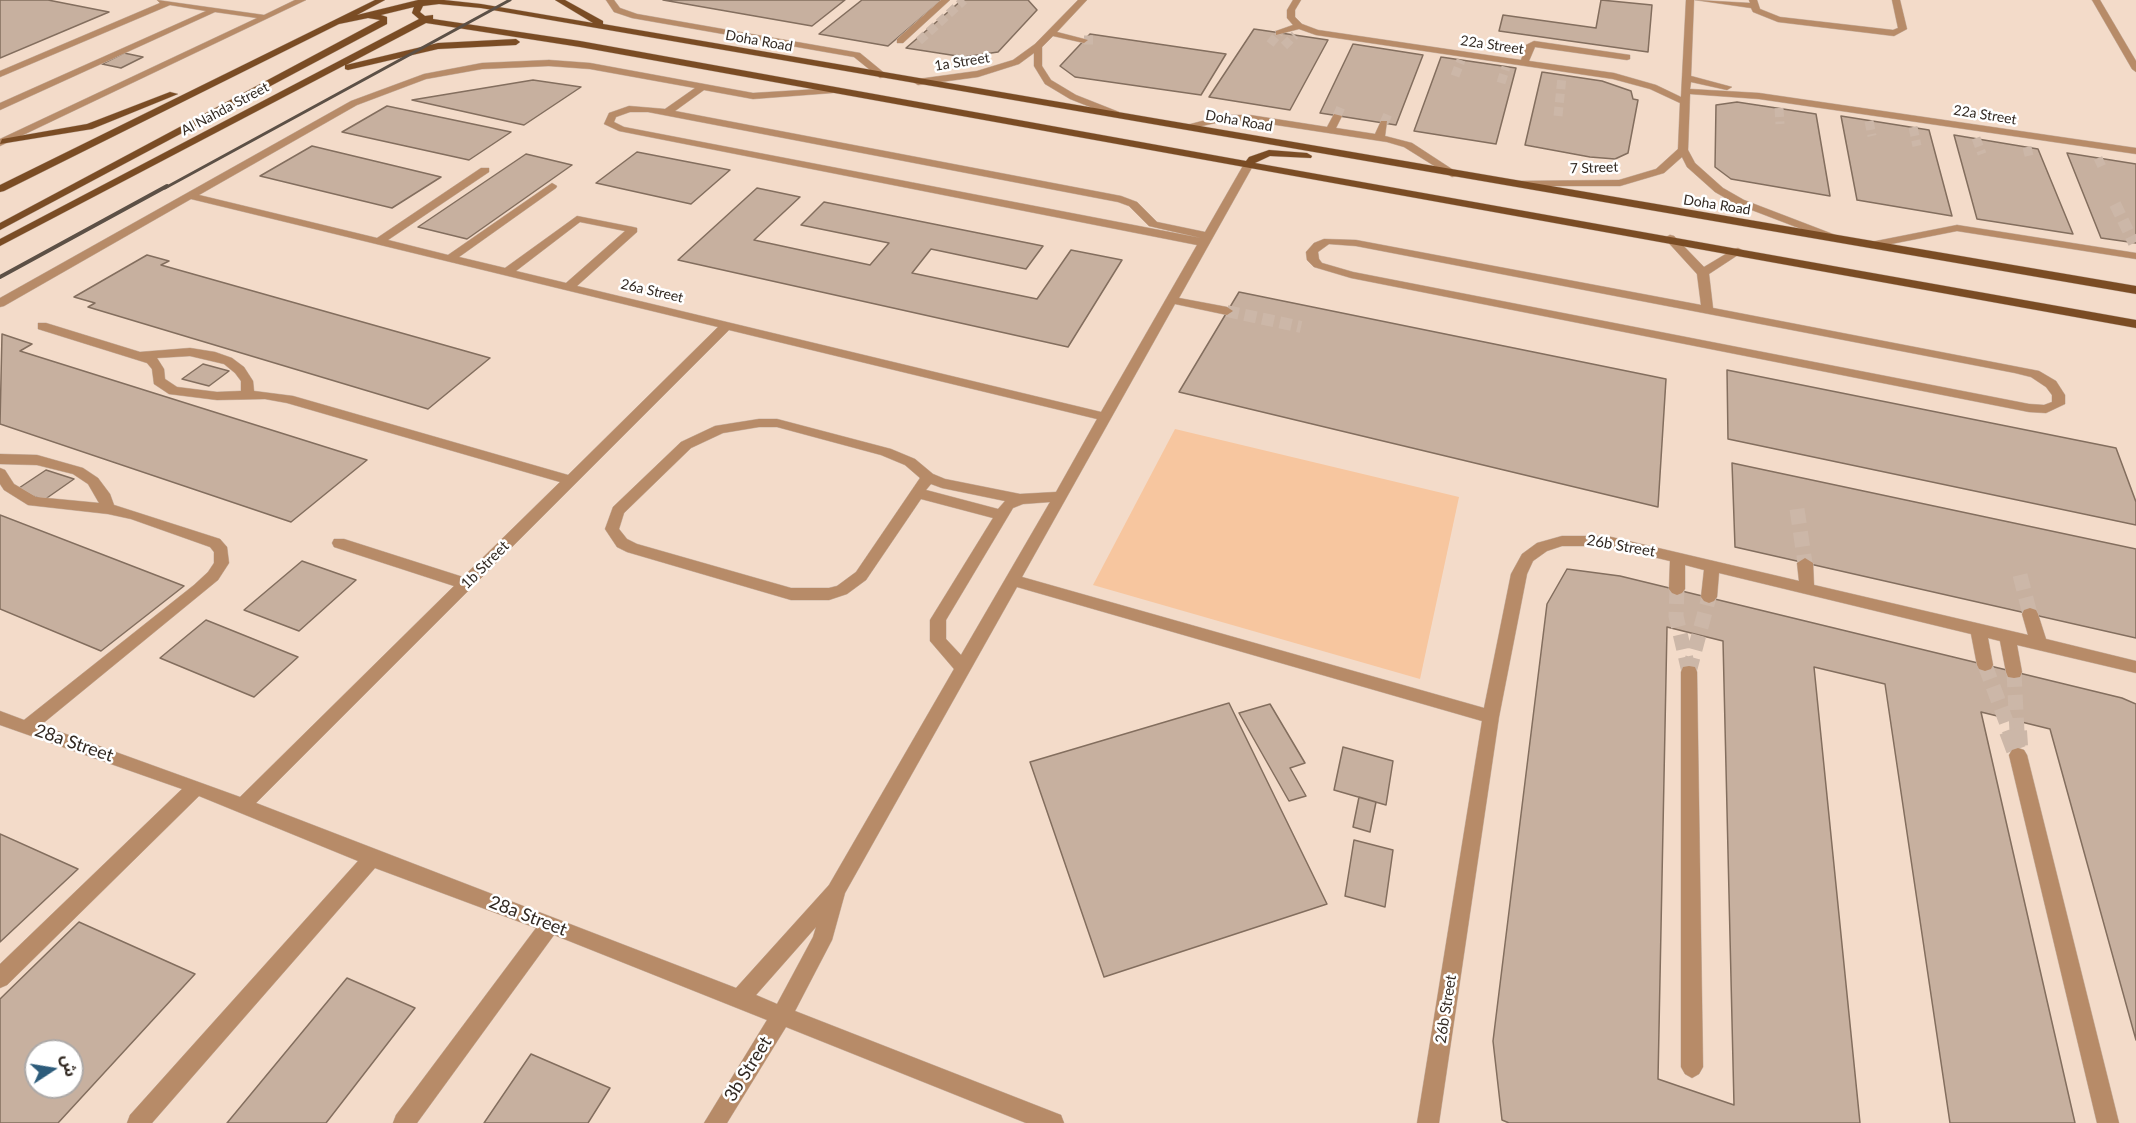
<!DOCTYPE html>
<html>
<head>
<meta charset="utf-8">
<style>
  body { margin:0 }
  #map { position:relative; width:2136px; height:1123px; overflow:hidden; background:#f3dbc9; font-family:Lato,"Noto Sans Arabic",sans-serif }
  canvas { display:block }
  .north { position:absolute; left:24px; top:1039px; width:60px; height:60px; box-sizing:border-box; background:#fff; border:2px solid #ada9a7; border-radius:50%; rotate:78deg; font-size:16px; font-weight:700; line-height:24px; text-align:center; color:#322922 }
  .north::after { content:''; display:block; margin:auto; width:21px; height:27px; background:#2d5c7b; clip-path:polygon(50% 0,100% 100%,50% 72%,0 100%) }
</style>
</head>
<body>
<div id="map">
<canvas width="2136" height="1123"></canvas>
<div class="north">ش</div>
</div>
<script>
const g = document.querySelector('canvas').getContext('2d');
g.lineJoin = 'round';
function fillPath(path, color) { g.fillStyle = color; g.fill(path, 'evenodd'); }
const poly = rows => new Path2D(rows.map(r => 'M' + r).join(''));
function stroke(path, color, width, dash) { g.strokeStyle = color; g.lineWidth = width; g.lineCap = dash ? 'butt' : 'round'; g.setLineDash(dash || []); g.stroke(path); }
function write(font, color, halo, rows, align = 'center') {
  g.font = font + ' Lato,sans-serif'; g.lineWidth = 5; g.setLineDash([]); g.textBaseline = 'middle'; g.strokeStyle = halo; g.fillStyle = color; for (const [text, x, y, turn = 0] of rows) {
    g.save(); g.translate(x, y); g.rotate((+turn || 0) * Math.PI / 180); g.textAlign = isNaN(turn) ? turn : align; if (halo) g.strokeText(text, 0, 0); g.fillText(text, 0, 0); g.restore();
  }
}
const green = poly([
  [1175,429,1459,497,1420,679,1093,585]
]);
const building = poly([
  [0,0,48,0,109,12,0,58,0,0],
  [663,0,845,0,812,26,663,0],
  [862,0,942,0,888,46,819,34,862,0],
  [962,0,1028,0,1037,10,998,52,964,57,906,48,962,0],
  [1601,0,1652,5,1648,52,1499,31,1503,15,1596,28,1601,0],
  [1254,29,1328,40,1290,110,1209,97,1254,29],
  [1090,34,1226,54,1201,95,1075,77,1060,66,1090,34],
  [1353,44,1423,55,1396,125,1320,113,1353,44],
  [124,53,143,57,121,68,102,64,124,53],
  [1441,57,1516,68,1496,144,1414,131,1441,57],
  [1542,72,1602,81,1631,91,1633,99,1638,100,1628,153,1615,159,1590,157,1525,145,1542,72],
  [533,80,581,87,524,125,412,100,533,80],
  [1737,102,1816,114,1830,196,1731,179,1715,167,1716,105,1737,102],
  [387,106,511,132,469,160,342,132,387,106],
  [1841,116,1929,130,1952,216,1857,200,1841,116],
  [1954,135,2038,149,2073,234,1977,219,1954,135],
  [312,146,441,177,392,208,260,176,312,146],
  [637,152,730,170,691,204,596,183,637,152],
  [2067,153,2136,164,2136,243,2101,238,2067,153],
  [526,154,572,165,467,239,418,227,526,154],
  [757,188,800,197,754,240,870,265,889,243,801,225,824,202,1043,246,1026,269,931,249,912,273,1037,299,1071,250,1122,260,1068,347,678,260,757,188],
  [147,255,169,261,161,265,490,358,428,409,88,307,95,303,74,297,147,255],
  [1239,292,1666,379,1658,507,1179,392,1239,292],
  [2,334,32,344,20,351,367,460,291,522,0,424,2,334],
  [203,364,229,371,209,386,182,379,203,364],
  [1727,370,2116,448,2136,502,2136,525,1728,439,1727,370],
  [1732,463,2136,549,2136,638,1735,547,1732,463],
  [46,470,74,479,44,500,16,490,46,470],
  [0,515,184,586,101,651,0,609,0,515],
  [302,561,356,580,299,631,244,610,302,561],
  [1567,569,1620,576,2122,698,2136,704,2136,1040,2050,729,1981,712,2075,1123,1950,1123,1885,684,1814,667,1860,1123,1509,1123,1502,1120,1493,1041,1547,604,1567,569],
  [1667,627,1723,641,1734,1105,1658,1079,1667,627],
  [206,620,298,657,254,697,160,658,206,620],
  [1229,703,1327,904,1104,977,1030,762,1229,703],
  [1270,704,1305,763,1290,768,1306,796,1289,801,1239,713,1270,704],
  [1343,747,1393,761,1386,805,1334,790,1343,747],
  [1359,797,1376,802,1370,832,1353,827,1359,797],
  [0,834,78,869,0,942,0,834],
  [1354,840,1393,850,1385,907,1345,896,1354,840],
  [79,922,195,974,58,1123,0,1123,0,999,79,922],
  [36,1051,72,1051,72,1087,36,1087,36,1051],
  [347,978,415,1008,326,1123,227,1123,347,978],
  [531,1054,610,1088,588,1123,484,1123,531,1054]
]);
const minorTunnelFar3 = poly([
  [1084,40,1097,40],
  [919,41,964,0],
  [1270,44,1279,33],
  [1284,46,1295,35],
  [1455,76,1461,60],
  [1501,83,1506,67],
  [1779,108,1780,124],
  [1337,116,1341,107],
  [1558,116,1562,77],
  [1869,121,1872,136],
  [1384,123,1388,114],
  [1913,127,1917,146],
  [1976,138,1982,154],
  [2027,147,2030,160],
  [2098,158,2103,169]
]);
const minorTunnelFar2 = poly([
  [2115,204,2134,243],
  [1227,311,1301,327]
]);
const minorTunnelFar1 = poly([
  [1797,509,1805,563],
  [2020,575,2030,614],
  [1677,589,1676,616,1689,672],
  [1985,665,2010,732],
  [1689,672,1709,597],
  [2014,672,2017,732]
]);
const minorTunnel = poly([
  [2009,731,2018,755],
  [2017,731,2018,746]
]);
const minor = poly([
  [157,0,264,15,295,0,306,0,0,146,0,139,257,18,215,12,0,110,0,103,206,11,170,5,0,77,0,71,160,3,157,0],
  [606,0,614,0,620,8,637,14,860,53,888,76,880,78,854,57,632,18,614,12,606,0],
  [941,0,950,0,903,43,897,43,897,39,941,0],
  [1078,0,1087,0,1057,32,1088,40,1084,43,1053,36,1042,47,1042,66,1051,80,1076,95,1119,112,1119,116,1113,116,1070,99,1045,84,1034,66,1034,53,1019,64,978,77,918,85,913,82,918,79,977,71,1013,60,1035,44,1078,0],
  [1293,0,1301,0,1295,10,1295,17,1302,24,1318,30,1521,60,1526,45,1534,41,1630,55,1630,59,1627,60,1535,47,1529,61,1614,73,1656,85,1681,97,1686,0,1694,0,1691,76,1732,87,1727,90,1691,82,1690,89,1759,93,2136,148,2136,154,1759,99,1690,94,1688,150,1695,163,1723,188,1744,200,1838,236,1838,240,1830,240,1736,204,1715,192,1687,167,1682,157,1664,173,1620,186,1519,186,1514,183,1515,181,1619,180,1656,169,1678,149,1680,103,1650,89,1613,79,1316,35,1299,29,1276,35,1276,31,1293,25,1287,18,1287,10,1293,0],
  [1695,0,1750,3,1749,0,1757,0,1760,9,1780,17,1893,30,1898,28,1892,0,1900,0,1907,29,1894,36,1778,22,1753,12,1751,8,1695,0],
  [2092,0,2100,0,2136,61,2136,72,2132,69,2092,0],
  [549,60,590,63,753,93,835,88,835,92,832,93,753,99,704,90,675,111,1121,196,1137,202,1157,222,1205,232,1244,164,1253,162,1254,164,1179,298,1227,307,1233,311,1227,315,1175,304,1022,577,1484,708,1511,574,1522,554,1537,543,1562,536,1607,536,1799,581,1797,563,1805,558,1813,563,1814,585,2028,635,2022,614,2024,610,2030,608,2036,610,2038,614,2046,639,2136,661,2136,673,2017,645,2022,672,2020,677,2014,678,2008,677,2006,672,2000,641,1988,638,1993,665,1991,669,1985,671,1979,669,1977,665,1971,634,1719,573,1717,597,1714,601,1709,603,1704,601,1701,597,1704,570,1685,565,1685,589,1682,593,1677,595,1672,593,1669,589,1670,561,1607,546,1562,546,1547,551,1533,561,1527,574,1499,717,1439,1123,1417,1123,1482,721,1017,587,845,893,832,940,795,1011,1061,1115,1064,1123,1026,1123,786,1027,727,1123,704,1123,767,1020,554,935,417,1123,393,1123,396,1115,536,928,375,868,152,1123,127,1123,130,1115,358,861,199,796,7,985,0,988,0,964,182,789,0,725,0,711,24,720,194,585,208,572,214,563,214,552,210,547,131,519,108,514,28,505,4,490,0,484,0,468,5,470,14,484,36,497,99,503,88,484,73,474,37,465,0,464,0,454,37,455,83,468,98,478,110,494,114,505,220,539,227,547,229,563,218,580,41,725,240,797,454,586,334,547,332,543,334,539,344,539,463,577,560,482,287,403,265,399,217,400,169,394,154,384,152,369,147,363,38,329,38,323,46,323,140,352,190,348,215,352,232,358,244,367,253,381,254,391,293,396,568,475,718,327,191,199,4,306,0,307,0,298,351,101,424,74,482,63,549,60],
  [549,66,590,69,695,88,665,109,629,106,609,113,604,124,619,131,1197,245,1101,412,577,286,637,232,637,228,633,227,577,216,505,268,459,257,556,188,557,186,552,183,448,255,388,240,489,172,489,168,481,168,377,238,199,195,357,105,426,79,482,69,549,66],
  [630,112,648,112,1118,202,1129,206,1149,226,1201,238,624,127,614,122,616,117,630,112],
  [580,222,625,231,566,283,516,271,580,222],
  [729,330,1097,419,1056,492,1020,494,945,479,933,474,915,459,891,449,777,419,759,419,715,426,681,442,613,507,605,529,617,547,627,552,791,600,829,600,847,594,866,580,921,499,993,518,930,620,930,641,954,669,829,885,736,988,256,803,729,330],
  [190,356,224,364,235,373,241,381,241,391,217,392,177,387,165,379,164,369,157,358,190,356],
  [759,427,777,427,881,455,905,465,920,478,856,572,837,586,829,588,791,588,637,544,627,539,619,529,624,513,691,448,723,433,759,427],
  [931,484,942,488,1005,501,998,509,926,490,931,484],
  [1050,502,961,655,946,639,946,620,1013,508,1023,504,1050,502],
  [816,927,813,937,777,1004,756,995,816,927],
  [1334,114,1342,116,1336,128,1375,134,1381,121,1387,121,1385,136,1412,143,1461,175,1452,177,1404,147,1387,142,1250,121,1225,121,1188,129,1183,126,1225,115,1250,115,1327,127,1334,114],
  [1957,225,2136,253,2136,259,1957,231,1871,248,1865,245,1871,242,1957,225],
  [1670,235,1674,236,1704,267,1734,249,1738,248,1744,251,1709,274,1713,308,2039,371,2056,381,2065,395,2065,404,2046,413,2029,412,1351,278,1314,267,1307,260,1306,252,1314,243,1324,239,1356,240,1701,305,1697,274,1666,240,1664,238,1670,235],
  [1329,244,1356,246,2015,373,2031,377,2046,387,2052,395,2052,402,2044,405,2029,404,1353,272,1322,263,1319,259,1318,252,1329,244],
  [1689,666,1695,667,1697,672,1703,1067,1699,1074,1692,1078,1685,1074,1681,1067,1681,672,1683,667,1689,666],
  [2018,748,2024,750,2027,755,2119,1123,2097,1123,2009,755,2012,750,2018,748]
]);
const major = poly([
  [375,0,385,0,357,15,418,0,444,0,481,4,593,23,555,0,565,0,603,21,603,24,2136,286,2136,294,481,8,439,4,423,6,420,12,425,16,433,15,433,19,580,41,1246,161,1249,157,1269,150,1307,153,1312,156,1311,158,1270,156,1255,163,2136,320,2136,328,580,47,426,23,346,65,438,43,516,39,520,42,516,45,438,49,348,70,345,69,345,65,0,246,0,239,419,19,412,13,414,7,381,15,387,17,387,24,0,230,0,223,380,20,368,18,339,24,4,191,0,192,0,185,375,0],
  [170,92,178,94,92,129,0,144,2,139,87,124,170,92]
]);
const railFar1 = poly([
  [165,188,510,0]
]);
const rail = poly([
  [0,277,167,186]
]);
const farStreetnames = [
  ["Doha Road",759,41,10],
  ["22a Street",1492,45,8],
  ["1a Street",962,62,-9],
  ["Al Nahda Street",225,109,-28],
  ["22a Street",1985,115,9],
  ["Doha Road",1239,121,10],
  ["7 Street",1594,168,-2],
  ["Doha Road",1717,205,9],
  ["26a Street",652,291,13]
];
const streetNames = [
  ["26b Street",1621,546,10],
  ["1b Street",485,565,-45],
  ["26b Street",1446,1009,-81]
];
const nearStreetnames = [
  ["28a Street",74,743,19],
  ["28a Street",528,916,21],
  ["3b Street",748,1069,-58]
];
fillPath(green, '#f7c69f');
fillPath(building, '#c7b09f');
stroke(building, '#836e5e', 1.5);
stroke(minorTunnelFar3, '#ccb7a8', 9, [9, 4.5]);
stroke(minorTunnelFar2, '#ccb7a8', 12, [12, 6]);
stroke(minorTunnelFar1, '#ccb7a8', 15, [15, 8]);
stroke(minorTunnel, '#ccb7a8', 20, [20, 10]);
stroke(minor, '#ccb7a8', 1);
stroke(major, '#ccb7a8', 1);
fillPath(minor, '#b78b68');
fillPath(major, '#7a4c24');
stroke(railFar1, '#5c5046', 3);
stroke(rail, '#5c5046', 4);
write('14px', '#322922', '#fff', farStreetnames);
write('15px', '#322922', '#fff', streetNames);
write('18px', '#322922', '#fff', nearStreetnames);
</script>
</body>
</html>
